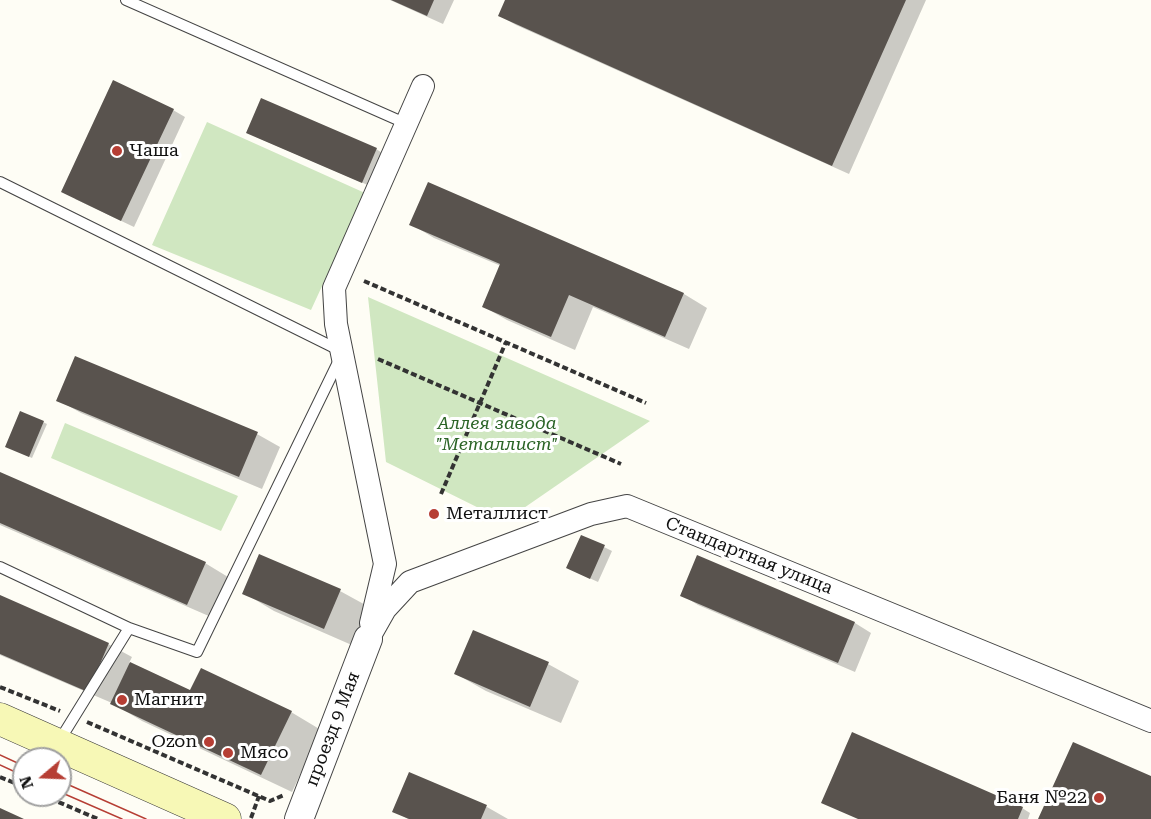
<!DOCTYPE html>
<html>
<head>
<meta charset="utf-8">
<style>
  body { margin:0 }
  #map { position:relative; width:1151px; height:819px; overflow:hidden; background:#fefdf5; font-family:"Roboto Serif",serif }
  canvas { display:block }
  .north { position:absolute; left:12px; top:747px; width:60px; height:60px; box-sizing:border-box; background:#fff; border:2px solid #a0a0a0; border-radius:50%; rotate:251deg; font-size:16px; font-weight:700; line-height:24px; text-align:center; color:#111 }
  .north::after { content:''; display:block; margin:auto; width:21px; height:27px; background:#b63e34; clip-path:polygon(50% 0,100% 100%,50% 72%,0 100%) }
</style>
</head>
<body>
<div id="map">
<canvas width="1151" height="819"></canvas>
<div class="north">N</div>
</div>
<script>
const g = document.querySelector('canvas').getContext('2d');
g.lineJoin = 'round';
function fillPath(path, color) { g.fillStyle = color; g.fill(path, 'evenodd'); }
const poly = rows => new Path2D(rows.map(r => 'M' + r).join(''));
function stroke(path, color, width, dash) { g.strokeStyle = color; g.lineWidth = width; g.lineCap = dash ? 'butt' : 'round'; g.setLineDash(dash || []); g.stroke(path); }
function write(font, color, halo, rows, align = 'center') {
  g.font = font + ' "Roboto Serif",serif'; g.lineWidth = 6; g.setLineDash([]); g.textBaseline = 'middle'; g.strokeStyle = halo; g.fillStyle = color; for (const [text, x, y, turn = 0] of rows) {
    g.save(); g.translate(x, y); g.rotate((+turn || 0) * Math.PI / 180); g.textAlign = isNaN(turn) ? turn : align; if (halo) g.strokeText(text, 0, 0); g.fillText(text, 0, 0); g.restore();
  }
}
const green = poly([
  [207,122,365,193,311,310,152,245],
  [368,297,650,421,505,521,386,462],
  [65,423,238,496,221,531,51,458]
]);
const shadow = poly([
  [390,0,454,0,443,24],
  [507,0,926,0,849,174,516,25,500,16],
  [173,110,185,117,134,227,75,199],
  [256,137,376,149,384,154,370,186],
  [429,184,684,294,707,308,689,349,593,307,575,350,507,320,484,307,501,266,434,238,411,224],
  [58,400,257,434,280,447,262,489,81,413],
  [43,422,47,424,32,458,10,448],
  [0,474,205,563,228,577,211,617,0,525],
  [604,547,612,551,598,582,576,572],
  [698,557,855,623,871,633,855,672,698,605,682,595],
  [340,591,371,608,354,646,274,611,244,593],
  [0,597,108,644,132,657,129,663,190,692,291,712,321,730,292,792,142,721,112,703,0,655],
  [473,632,548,664,579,681,561,723,486,691,456,674],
  [410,774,487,807,508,819,408,819,394,811],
  [1022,808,1030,813,1028,819,859,819]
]);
const building = poly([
  [391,0,434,0,427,16],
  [505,0,906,0,832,166,498,16],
  [113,80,174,109,121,221,61,192],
  [261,98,377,148,362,183,246,133],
  [428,182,684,293,665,337,569,295,551,337,482,307,500,264,409,225],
  [75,356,258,432,239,477,56,401],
  [20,411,44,421,29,457,5,447],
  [0,472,206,562,187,605,0,523],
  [581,535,605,545,590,579,566,568],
  [259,554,341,589,324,629,242,594],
  [697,555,855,622,838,663,680,596],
  [0,595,109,643,88,692,0,654],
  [473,630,549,662,530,707,454,674],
  [130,662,190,690,201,668,292,711,261,775,110,704],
  [852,732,1023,807,1018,819,858,819,821,803],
  [1073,742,1151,776,1151,819,1038,819],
  [409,772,487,805,481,819,409,819,392,812],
  [0,808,24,819,0,819]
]);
const path = poly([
  [364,281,646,403],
  [378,359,621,464],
  [441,494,506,342],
  [0,687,60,711],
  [87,722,270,801,284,795],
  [0,777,24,787],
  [42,795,98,819],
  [251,818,259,796]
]);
const service = poly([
  [126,0,407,124],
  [0,182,343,352,197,652,129,628,58,743],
  [0,567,129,628]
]);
const minor = poly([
  [371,623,385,564,336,324,334,288,423,86],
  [368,639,385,609,410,582,591,514,627,506,1151,721]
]);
const tertiary = poly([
  [299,819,368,639]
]);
const secondary = poly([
  [0,719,225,819]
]);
const tram = poly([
  [0,755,24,766],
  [0,765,24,776],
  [60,781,146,819],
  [60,792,122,819]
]);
const markers = [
  [117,151,6,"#b63e34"],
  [434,514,6,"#b63e34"],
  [122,700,6,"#b63e34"],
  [209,742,6,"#b63e34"],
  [228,753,6,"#b63e34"],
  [1099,798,6,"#b63e34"]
];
const poiNames = [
  ["Чаша",129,151],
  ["Металлист",446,514],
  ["Магнит",134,700],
  ["Ozon",197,742,"right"],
  ["Мясо",240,753],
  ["Баня №22",1087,798,"right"]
];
const parkNames = [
  ["Аллея завода",497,424],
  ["\"Металлист\"",497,445]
];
const streetNames = [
  ["Стандартная улица",749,556,22],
  ["проезд 9 Мая",333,729,-69]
];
fillPath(green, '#d0e7c1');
fillPath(shadow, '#0003');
fillPath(building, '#59534e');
stroke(service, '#444', 12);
stroke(minor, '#444', 24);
stroke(tertiary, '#444', 30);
stroke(secondary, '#333', 33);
stroke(path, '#333', 4, [6, 3]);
stroke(service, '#fff', 10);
stroke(minor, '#fff', 22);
stroke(tertiary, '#fff', 28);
stroke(secondary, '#f7f8b6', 32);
stroke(tram, '#b63e34', 1.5);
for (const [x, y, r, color] of markers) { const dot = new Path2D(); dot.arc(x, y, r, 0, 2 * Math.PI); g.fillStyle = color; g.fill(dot); stroke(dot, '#fff', 2); }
write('18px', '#111', '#fff', poiNames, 'left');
write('italic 18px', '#2b6426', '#fff', parkNames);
write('18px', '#111', '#fff', streetNames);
</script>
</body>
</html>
